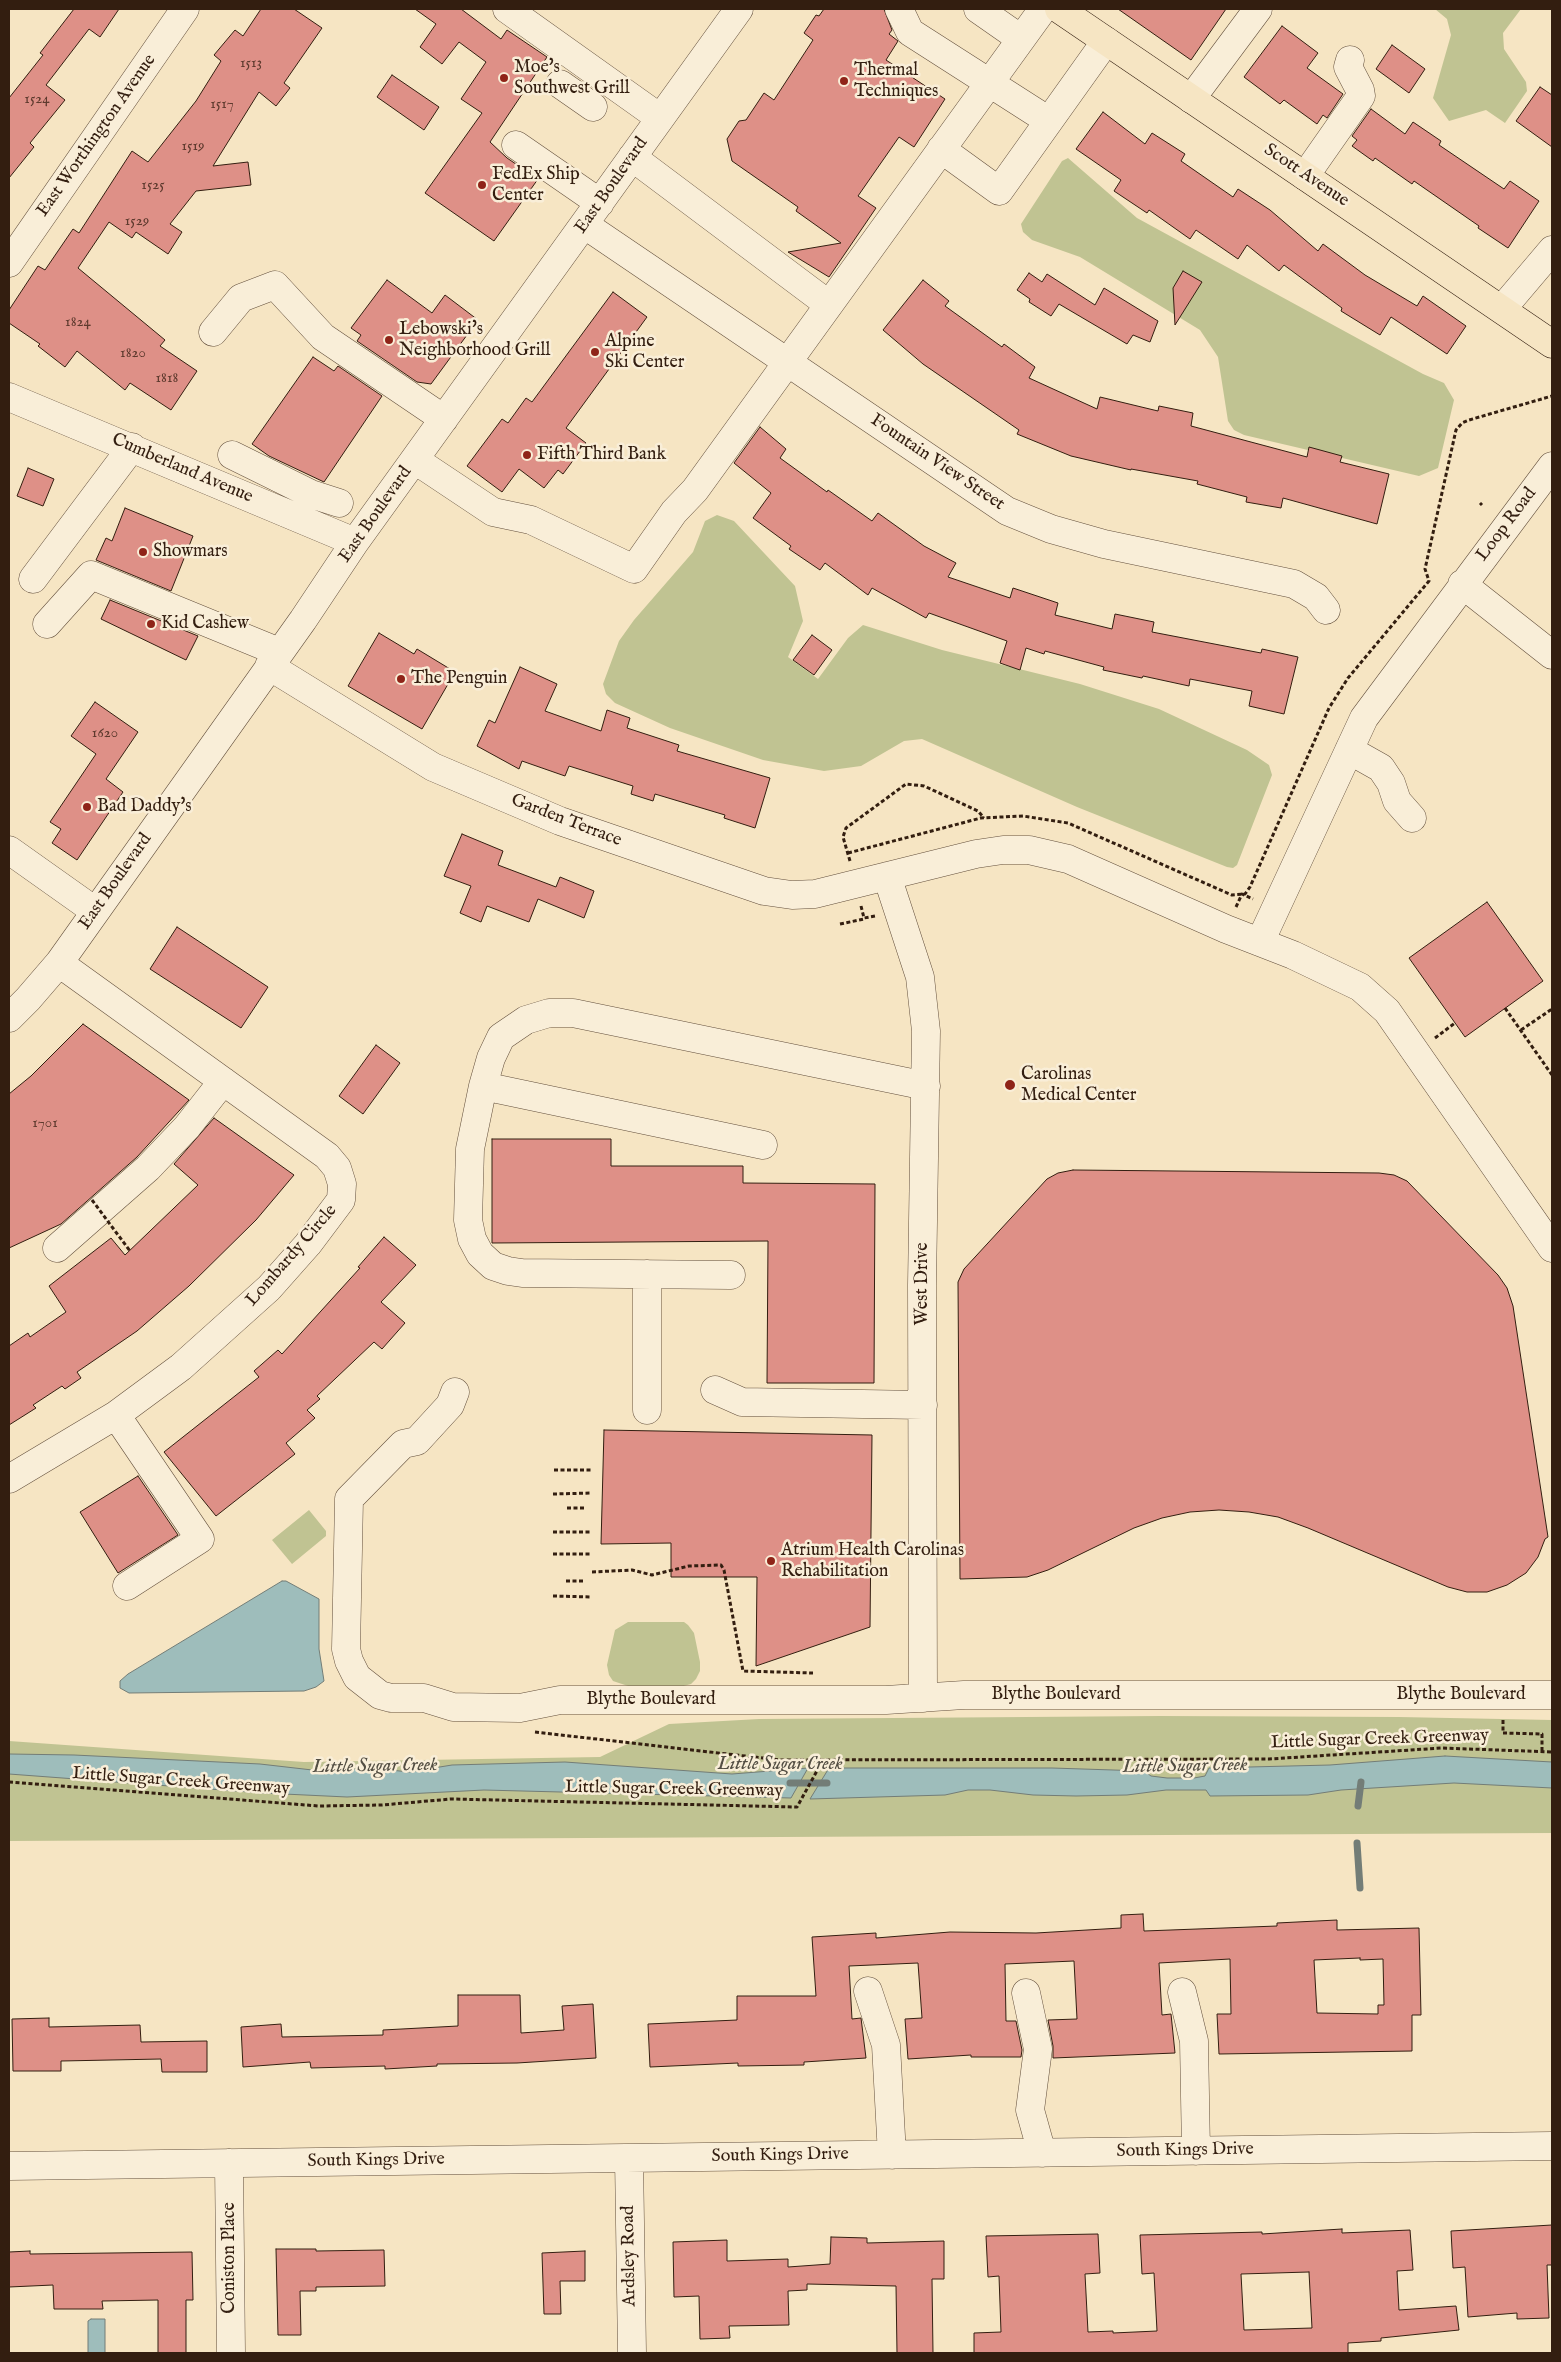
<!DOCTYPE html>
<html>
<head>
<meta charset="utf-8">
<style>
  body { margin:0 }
  #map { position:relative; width:1561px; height:2362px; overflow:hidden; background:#f6e5c3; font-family:"IM FELL English",serif }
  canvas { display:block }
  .frame { position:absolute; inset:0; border:10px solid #331e10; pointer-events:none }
</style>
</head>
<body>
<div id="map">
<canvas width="1561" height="2362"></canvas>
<div class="frame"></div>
</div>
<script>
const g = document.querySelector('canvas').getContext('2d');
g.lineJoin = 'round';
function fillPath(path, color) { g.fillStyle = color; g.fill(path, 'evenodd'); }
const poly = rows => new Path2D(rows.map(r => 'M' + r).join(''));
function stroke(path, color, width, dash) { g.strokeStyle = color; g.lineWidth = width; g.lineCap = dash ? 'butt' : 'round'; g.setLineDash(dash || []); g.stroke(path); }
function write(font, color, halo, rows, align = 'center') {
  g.font = font + ' "IM FELL English",serif'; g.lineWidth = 5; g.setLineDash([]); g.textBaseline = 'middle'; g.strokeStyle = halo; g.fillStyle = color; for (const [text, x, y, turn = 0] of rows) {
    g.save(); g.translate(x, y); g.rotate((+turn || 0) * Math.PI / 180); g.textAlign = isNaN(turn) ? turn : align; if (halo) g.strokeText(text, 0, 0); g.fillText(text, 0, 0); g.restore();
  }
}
const green = poly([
  [1435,9,1521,9,1503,33,1504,49,1526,82,1527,91,1505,123,1486,110,1449,121,1433,98,1451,35,1447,19],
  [1068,158,1137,218,1423,374,1444,383,1454,400,1438,468,1419,476,1244,435,1234,430,1228,421,1218,357,1200,330,1080,257,1032,240,1023,232,1021,224,1062,161],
  [717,515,734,521,795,586,803,621,788,657,818,679,848,638,863,625,942,650,1080,684,1159,709,1247,750,1269,765,1272,775,1237,865,1233,868,1227,867,1077,807,922,739,904,741,861,766,824,771,763,760,670,728,615,703,606,694,603,684,619,641,634,620,693,552,705,521],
  [309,1510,326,1531,326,1536,292,1564,272,1540],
  [628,1622,684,1622,688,1625,694,1633,700,1662,700,1671,696,1679,691,1684,680,1687,631,1687,613,1681,609,1675,607,1665,615,1630],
  [1160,1716,1399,1717,1552,1720,1552,1833,9,1841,9,1741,304,1762,600,1757,669,1724,759,1719]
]);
const water = poly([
  [282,1581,286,1581,319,1599,319,1649,324,1681,316,1687,304,1691,129,1693,120,1688,120,1681,128,1674,282,1581],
  [9,1754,74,1755,260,1764,321,1771,372,1768,409,1772,452,1765,565,1762,732,1774,808,1768,791,1798,484,1790,347,1797,263,1793,9,1774,9,1754],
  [1445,1756,1552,1762,1552,1788,1454,1783,1341,1790,1308,1795,1210,1796,1206,1790,1166,1790,1127,1795,1076,1796,1033,1795,990,1790,968,1790,945,1795,810,1799,829,1768,1052,1768,1144,1771,1151,1776,1167,1778,1194,1778,1205,1776,1209,1768,1330,1765,1445,1756],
  [91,2319,105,2319,105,2353,88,2353,88,2321,91,2319]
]);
const stream = poly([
  [790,1783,827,1783],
  [1358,1806,1361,1782],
  [1357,1843,1360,1888]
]);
const building = poly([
  [74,9,119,9,100,37,89,29,46,85,65,100,30,143,34,147,9,178,9,98,43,55,40,53,74,9],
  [261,9,294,9,322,28,284,83,290,88,276,106,259,92,213,166,248,162,251,185,196,191,170,224,182,232,168,254,136,232,132,238,109,222,78,268,165,340,160,346,197,371,171,410,130,383,125,390,77,351,65,367,38,346,40,344,9,323,9,310,38,266,45,270,73,229,79,233,132,151,148,162,196,101,221,61,214,55,235,30,243,36,261,9],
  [415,9,461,9,501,39,507,30,547,57,490,142,507,158,538,179,494,241,425,193,482,113,461,99,486,62,459,42,442,64,420,47,436,24,415,9],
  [824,9,884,9,892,30,889,34,898,41,886,60,945,99,914,147,899,137,858,196,876,208,829,277,788,252,841,243,796,211,798,207,732,161,727,139,739,121,746,120,764,93,774,100,813,40,804,33,816,15,819,16,824,9],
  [1118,9,1226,9,1191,60,1118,9],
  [1282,26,1318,53,1307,68,1343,94,1327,118,1323,115,1317,124,1284,100,1280,104,1244,77,1282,26],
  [1392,45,1425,69,1409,93,1376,69,1392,45],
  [392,75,439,107,424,130,377,97,392,75],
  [1540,87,1552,95,1552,147,1516,121,1540,87],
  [1371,109,1405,134,1413,122,1441,141,1439,145,1504,189,1510,181,1539,201,1508,248,1478,228,1479,226,1414,181,1412,184,1375,158,1373,161,1352,146,1357,140,1352,136,1371,109],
  [1103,112,1145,144,1152,133,1185,154,1181,161,1233,197,1238,189,1270,210,1318,251,1323,244,1365,275,1417,306,1423,296,1466,326,1447,354,1391,317,1380,335,1341,311,1342,308,1284,265,1279,271,1247,245,1238,259,1196,230,1190,239,1149,210,1147,213,1114,191,1121,180,1076,149,1103,112],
  [1183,271,1202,282,1175,325,1173,288,1183,271],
  [1029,273,1042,282,1047,274,1095,305,1104,288,1158,321,1150,342,1133,335,1127,344,1059,304,1051,316,1029,302,1030,299,1017,290,1029,273],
  [387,280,432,313,445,295,478,320,431,384,417,382,357,341,361,335,351,328,387,280],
  [923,280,949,301,945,306,1002,347,1004,344,1035,367,1029,378,1097,409,1100,397,1158,411,1159,406,1193,413,1191,426,1307,457,1309,447,1342,456,1340,462,1389,474,1377,524,1283,498,1281,508,1246,502,1247,497,1197,484,1198,481,1131,469,1131,470,1071,456,1017,434,1019,430,923,364,883,330,923,280],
  [613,292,647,317,566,428,586,443,563,474,558,470,544,488,519,469,502,492,467,466,502,419,508,423,526,398,532,402,613,292],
  [313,357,334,371,338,366,382,396,324,482,269,456,252,444,313,357],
  [760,427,786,449,780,458,827,492,828,490,872,521,878,513,924,546,956,563,948,577,1010,598,1013,588,1058,603,1055,615,1112,629,1115,614,1154,622,1152,632,1261,653,1262,649,1298,657,1284,714,1249,706,1252,691,1190,679,1189,686,1143,676,1142,678,1103,670,1104,667,1045,651,1044,654,1026,648,1020,670,1000,663,1007,641,929,613,926,618,872,588,868,595,825,563,820,570,789,549,791,546,753,518,771,493,734,463,760,427],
  [28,468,54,479,43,506,17,496,28,468],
  [125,508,193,536,171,591,96,560,106,538,112,541,125,508],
  [110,600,198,636,186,660,101,619,110,600],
  [379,633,414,654,417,649,455,672,422,729,348,686,379,633],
  [812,635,832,650,814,675,793,660,812,635],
  [520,667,557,684,545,711,601,731,607,710,630,718,627,728,679,745,677,751,770,778,755,828,724,818,725,815,655,794,653,801,631,794,633,786,569,766,565,776,522,761,519,769,477,746,489,720,495,723,520,667],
  [95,702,138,732,106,779,123,792,77,860,52,843,61,829,50,822,96,754,71,736,95,702],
  [462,834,503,851,498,865,556,887,560,877,594,891,584,918,538,899,529,922,487,906,481,922,460,913,471,886,444,876,462,834],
  [1487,902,1543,981,1465,1037,1409,958,1487,902],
  [177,927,268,987,241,1028,150,969,177,927],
  [83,1024,189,1100,137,1157,61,1224,9,1248,9,1094,31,1076,83,1024],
  [376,1045,400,1063,363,1114,339,1096,376,1045],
  [214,1118,294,1175,256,1220,189,1286,137,1331,77,1372,81,1378,65,1389,62,1386,33,1405,36,1408,9,1425,9,1346,28,1333,30,1337,66,1312,49,1286,111,1238,125,1255,198,1185,174,1164,214,1118],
  [492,1139,611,1139,611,1166,743,1166,743,1183,875,1184,874,1383,767,1383,768,1241,492,1243,492,1139],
  [1073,1170,1379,1173,1394,1175,1407,1181,1498,1275,1507,1288,1513,1306,1548,1537,1545,1539,1538,1557,1526,1573,1507,1585,1487,1592,1467,1592,1448,1587,1308,1528,1278,1517,1249,1512,1219,1510,1190,1512,1162,1518,1134,1528,1048,1570,1027,1577,960,1579,958,1282,964,1269,1047,1179,1058,1173,1073,1170],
  [384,1237,416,1265,381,1302,405,1323,382,1349,374,1342,317,1396,320,1399,307,1410,315,1418,286,1443,295,1454,216,1516,164,1452,259,1377,254,1371,278,1350,282,1354,360,1268,358,1267,384,1237],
  [604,1430,872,1435,870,1627,756,1666,757,1577,671,1577,671,1543,601,1544,604,1430],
  [138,1476,178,1535,118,1573,80,1512,138,1476],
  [1143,1914,1144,1931,1277,1926,1277,1923,1337,1920,1337,1930,1419,1928,1421,2015,1412,2015,1412,2051,1219,2054,1217,2014,1231,2014,1230,1959,1159,1963,1162,2015,1171,2014,1175,2053,1053,2058,1053,2046,1048,2020,1077,2019,1074,1961,1005,1964,1006,2021,1016,2021,1022,2050,1021,2057,971,2057,971,2055,908,2059,905,2019,922,2018,918,1963,849,1966,852,2019,861,2018,866,2058,804,2062,804,2065,738,2066,738,2063,650,2067,648,2024,737,2020,737,1996,816,1996,812,1937,876,1933,876,1938,950,1932,1036,1933,1121,1928,1121,1915,1143,1914],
  [1360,1958,1360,1960,1383,1959,1384,2005,1378,2005,1378,2014,1317,2013,1314,1960,1360,1958],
  [458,1995,520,1995,521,2033,564,2030,562,2006,593,2004,596,2058,517,2063,437,2064,437,2066,385,2069,385,2066,311,2068,310,2062,243,2067,241,2027,281,2024,282,2037,383,2035,383,2030,458,2026,458,1995],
  [49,2018,49,2027,140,2025,141,2042,207,2041,207,2072,162,2072,161,2059,61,2061,61,2071,13,2071,12,2019,49,2018],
  [1552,2225,1552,2265,1547,2265,1549,2318,1517,2319,1517,2313,1468,2317,1465,2267,1453,2268,1451,2231,1552,2225],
  [1342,2229,1342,2233,1410,2230,1413,2270,1397,2271,1399,2310,1456,2306,1459,2330,1381,2338,1381,2341,1348,2343,1348,2353,974,2353,974,2333,1001,2332,999,2276,988,2277,986,2236,1098,2234,1100,2273,1085,2274,1088,2332,1113,2331,1113,2333,1157,2331,1154,2273,1142,2274,1140,2235,1262,2232,1262,2234,1342,2229],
  [1309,2272,1312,2328,1244,2330,1241,2274,1309,2272],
  [831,2237,867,2238,867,2243,944,2241,944,2279,932,2279,933,2353,897,2353,896,2286,807,2284,807,2290,788,2291,789,2325,729,2326,730,2338,700,2339,699,2296,674,2297,673,2242,727,2240,727,2261,788,2259,788,2267,830,2264,831,2237],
  [276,2249,316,2249,316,2251,384,2250,385,2286,316,2287,316,2291,300,2291,301,2335,278,2335,276,2249],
  [30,2251,30,2254,192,2252,193,2300,186,2300,186,2353,158,2353,158,2300,102,2301,103,2309,54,2309,53,2285,9,2287,9,2252,30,2251],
  [585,2251,585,2281,560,2281,561,2314,544,2314,542,2253,585,2251]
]);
const path = poly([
  [1480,503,1482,505],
  [848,853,981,818,1023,816,1068,823,1225,892,1232,895,1245,894,1250,887,1329,708,1348,678,1429,581,1425,569,1456,430,1462,423,1469,420,1552,396],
  [850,861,843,837,846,828,906,784,924,786,978,811,984,818],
  [861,906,864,918,875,916],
  [1236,907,1242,894,1253,899],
  [840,924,864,919],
  [1505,1008,1552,1075],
  [1521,1030,1552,1009],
  [1435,1038,1455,1023],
  [554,1470,591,1470],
  [553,1494,591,1493],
  [567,1508,586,1508],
  [553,1532,591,1532],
  [553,1554,592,1554],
  [592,1572,632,1570,652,1575,689,1566,721,1565,724,1570,743,1671,813,1673],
  [566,1581,585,1581],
  [553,1596,592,1597],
  [1503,1720,1503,1733,1542,1734,1542,1751],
  [535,1732,780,1760,1269,1759,1442,1748,1552,1752],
  [9,1782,319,1806,382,1805,451,1799,797,1807,823,1760]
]);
const minor = poly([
  [507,9,660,118],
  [899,9,910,32,1049,121],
  [978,9,1021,39],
  [560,84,593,107],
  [1191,99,1258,9],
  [516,145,600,203],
  [941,149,999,191,1106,41],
  [632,157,828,304],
  [1305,176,1361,96,1360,90,1348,67,1350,60],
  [585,225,1007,511,1051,529,1104,544,1294,584,1316,597,1326,610],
  [9,263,185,9],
  [1502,309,1552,250],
  [213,332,241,298,275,285,323,337,444,419],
  [9,397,355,542],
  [232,455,311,494,339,503],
  [415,460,493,512,531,520,634,569,674,512,695,490,1043,9],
  [33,579,132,447],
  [1462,584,1552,655],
  [47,624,91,575,279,652],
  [269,666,433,767,560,821,764,891,792,895,815,894,976,854,1003,850,1029,850,1068,859,1226,929,1293,955,1360,987,1387,1011,1552,1248],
  [1349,750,1381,768,1391,783,1397,801,1412,818],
  [9,850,95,911],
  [887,876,920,977,926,1031,922,1285,923,1698],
  [1260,942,1364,718,1552,466],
  [9,1018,28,999,59,963,303,620,355,542,739,9],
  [483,1086,491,1058,501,1037,526,1020,549,1013,573,1013,926,1086],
  [57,1248,148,1168,187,1127,223,1081],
  [647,1274,647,1410],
  [731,1275,522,1273,508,1271,493,1266,480,1254,472,1239,468,1220,470,1149,483,1086,763,1145],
  [715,1390,742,1402,923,1405],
  [455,1392,450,1405,417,1441,403,1444,349,1499,346,1649,349,1661,357,1677,380,1695,391,1698,424,1698,453,1707,520,1708,560,1700,886,1700,964,1695,1552,1695],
  [116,1415,200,1539,127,1586],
  [9,1479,116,1415,181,1367,269,1288,308,1244,341,1200,342,1184,337,1168,327,1156,59,963],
  [868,1991,886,2045,892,2155],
  [1182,1992,1194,2041,1196,2151],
  [1026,1993,1038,2049,1030,2110,1042,2153],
  [629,2158,632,2353],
  [229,2163,231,2353],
  [9,2166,1552,2146]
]);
const major = poly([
  [1059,9,1552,344]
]);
const pathBridge = poly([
  [92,1200,130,1251]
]);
const markers = [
  [504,78,5,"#8f2418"],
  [844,81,5,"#8f2418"],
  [482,185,5,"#8f2418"],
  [389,340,5,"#8f2418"],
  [595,352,5,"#8f2418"],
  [527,455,5,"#8f2418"],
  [143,552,5,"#8f2418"],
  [151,624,5,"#8f2418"],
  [401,679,5,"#8f2418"],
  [87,807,5,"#8f2418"],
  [1010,1085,6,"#8f2418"],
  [771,1561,5,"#8f2418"]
];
const numberNames = [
  ["1513",251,64],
  ["1524",37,100],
  ["1517",222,105],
  ["1519",193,147],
  ["1525",153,186],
  ["1529",137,222],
  ["1824",78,323],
  ["1820",133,354],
  ["1818",167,379],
  ["1620",105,734],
  ["1701",45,1124]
];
const poiNames = [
  ["Moe's",514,68],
  ["Southwest Grill",514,89],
  ["Thermal",854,71],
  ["Techniques",854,92],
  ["FedEx Ship",492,175],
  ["Center",492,196],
  ["Lebowski's",399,330],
  ["Neighborhood Grill",399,351],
  ["Alpine",605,342],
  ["Ski Center",605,363],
  ["Fifth Third Bank",537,455],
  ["Showmars",153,552],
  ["Kid Cashew",161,624],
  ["The Penguin",411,679],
  ["Bad Daddy's",97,807],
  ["Carolinas",1021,1075],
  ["Medical Center",1021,1096],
  ["Atrium Health Carolinas",781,1551],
  ["Rehabilitation",781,1572]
];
const streetNames = [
  ["East Worthington Avenue",97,136,-55],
  ["Scott Avenue",1306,176,34],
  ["East Boulevard",612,186,-55],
  ["Fountain View Street",937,463,34],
  ["Cumberland Avenue",182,469,23],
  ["East Boulevard",376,515,-55],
  ["Loop Road",1507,525,-53],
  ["Garden Terrace",566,821,21],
  ["East Boulevard",116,882,-55],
  ["Lombardy Circle",292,1256,-49],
  ["West Drive",923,1284,-90],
  ["Blythe Boulevard",1056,1695],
  ["Blythe Boulevard",1461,1695],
  ["Blythe Boulevard",651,1700],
  ["Little Sugar Creek Greenway",1380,1740,-2],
  ["Little Sugar Creek Greenway",181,1782,4],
  ["Little Sugar Creek Greenway",674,1790,1],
  ["South Kings Drive",1185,2151,-1],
  ["South Kings Drive",780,2156,-1],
  ["South Kings Drive",376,2161,-1],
  ["Ardsley Road",630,2256,-91],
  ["Coniston Place",230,2258,-90]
];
const waterNames = [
  ["Little Sugar Creek",780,1765],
  ["Little Sugar Creek",375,1767,-1],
  ["Little Sugar Creek",1185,1767,-1]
];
fillPath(green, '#c0c392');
fillPath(water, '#9ebdbb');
stroke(water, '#737d77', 1);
stroke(stream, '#737d77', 7);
fillPath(building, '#de9087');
stroke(building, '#331e10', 1);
stroke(minor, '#64503d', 29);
stroke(major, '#331e10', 29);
stroke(path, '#331e10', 3, [4, 2.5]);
stroke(minor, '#f9eed8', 28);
stroke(major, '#f6e5c3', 28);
stroke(pathBridge, '#331e10', 3, [4, 2.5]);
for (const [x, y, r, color] of markers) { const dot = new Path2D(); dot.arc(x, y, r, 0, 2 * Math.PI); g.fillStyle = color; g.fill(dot); stroke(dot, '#f9eed8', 2); }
write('15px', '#5e3a2e', null, numberNames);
write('18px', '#331e10', '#f9eed8', poiNames, 'left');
write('18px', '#331e10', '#f9eed8', streetNames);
write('italic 19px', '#534e43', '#f9eed8', waterNames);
</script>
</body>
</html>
